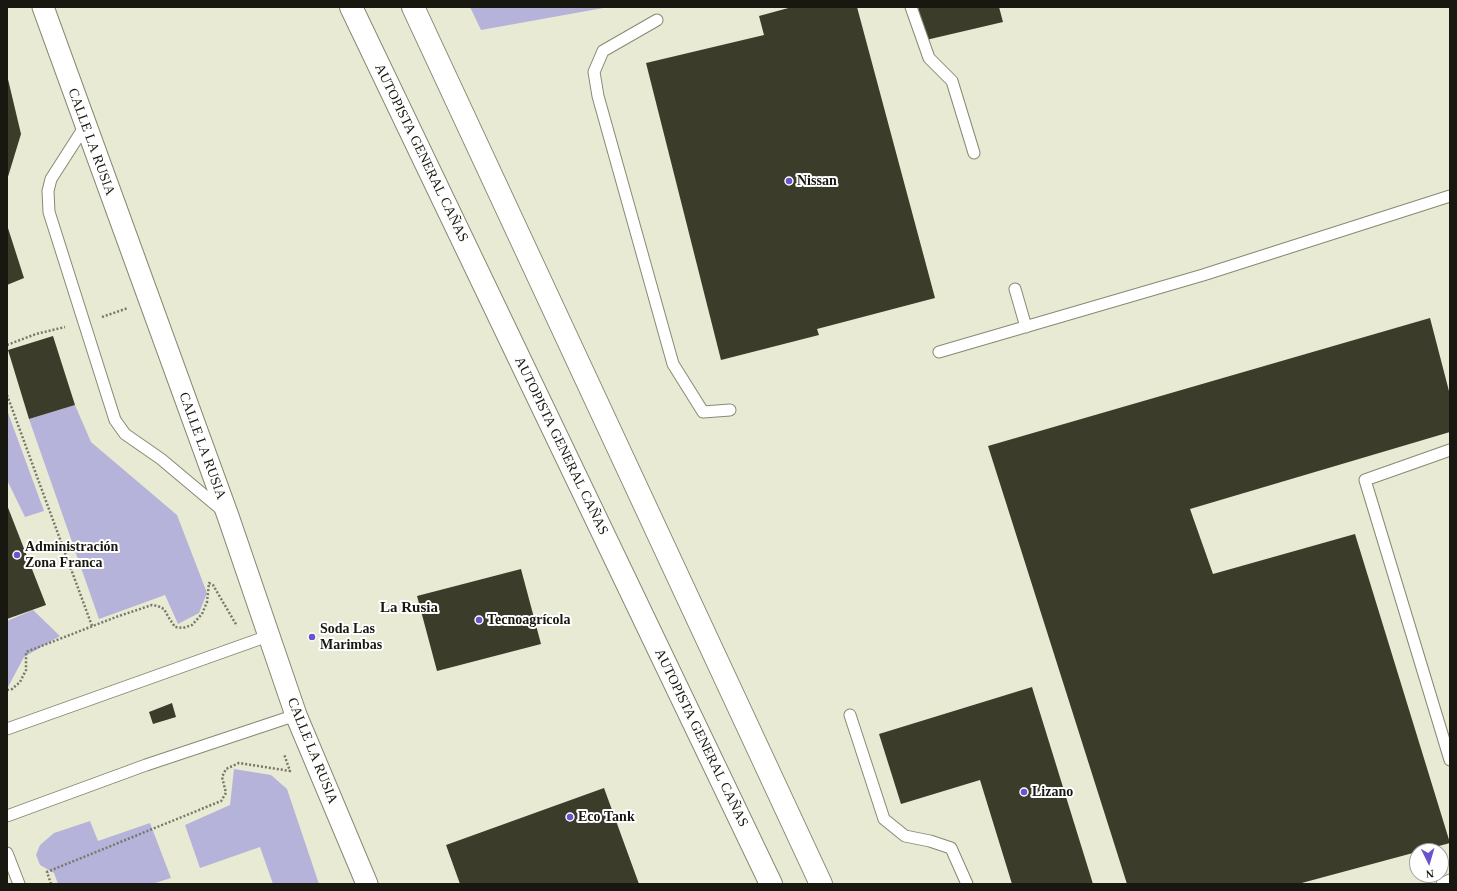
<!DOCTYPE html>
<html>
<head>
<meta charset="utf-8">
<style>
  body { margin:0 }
  #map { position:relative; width:1457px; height:891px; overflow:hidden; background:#e9ead3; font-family:"Times New Roman",serif }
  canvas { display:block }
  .frame { position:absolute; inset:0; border:8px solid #181810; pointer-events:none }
  .north { position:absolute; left:1409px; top:843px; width:40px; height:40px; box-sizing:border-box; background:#fff; border:1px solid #a3a39f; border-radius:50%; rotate:175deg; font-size:11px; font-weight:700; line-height:16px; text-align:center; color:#181810 }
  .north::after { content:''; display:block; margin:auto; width:14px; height:18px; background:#6b53cd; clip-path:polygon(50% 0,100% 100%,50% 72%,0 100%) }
</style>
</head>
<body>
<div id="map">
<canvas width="1457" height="891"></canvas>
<div class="frame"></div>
<div class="north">N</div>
</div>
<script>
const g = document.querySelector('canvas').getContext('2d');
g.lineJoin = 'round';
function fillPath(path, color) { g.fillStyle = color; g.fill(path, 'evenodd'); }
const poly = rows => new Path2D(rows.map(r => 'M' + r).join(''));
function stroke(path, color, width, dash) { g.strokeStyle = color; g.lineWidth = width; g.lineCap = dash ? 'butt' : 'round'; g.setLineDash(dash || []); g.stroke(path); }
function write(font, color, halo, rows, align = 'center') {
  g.font = font + ' "Times New Roman",serif'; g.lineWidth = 4; g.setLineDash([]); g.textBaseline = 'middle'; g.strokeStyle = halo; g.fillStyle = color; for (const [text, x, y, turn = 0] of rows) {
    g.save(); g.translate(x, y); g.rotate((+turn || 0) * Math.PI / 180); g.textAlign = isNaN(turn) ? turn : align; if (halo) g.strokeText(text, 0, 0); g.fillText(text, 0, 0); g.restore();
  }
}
const green = poly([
  [470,7,609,7,481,30],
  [75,405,91,442,177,515,207,593,199,613,178,624,165,595,99,619,29,419],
  [7,410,44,511,25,517,7,480],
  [33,610,60,636,24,657,8,687,7,687,7,621],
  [234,769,271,775,287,789,319,884,273,884,260,847,200,868,185,825,230,805],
  [90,821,98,841,150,823,171,878,152,884,58,884,54,873,40,865,36,855,40,845,54,833]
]);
const building = poly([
  [792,7,857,7,935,298,817,329,819,335,721,360,646,63,764,35,759,16],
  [918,7,999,7,1003,22,926,40],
  [7,75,21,134,7,180],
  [7,225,24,278,7,285],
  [1430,318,1450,395,1450,432,1190,509,1213,574,1355,534,1450,843,1298,884,1127,884,988,446],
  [53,336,75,405,29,419,8,350],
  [7,505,46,605,7,619],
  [521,569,541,644,437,671,417,596],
  [1032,687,1093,884,1012,884,980,780,901,804,879,734],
  [172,703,176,717,153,724,149,712],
  [604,788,639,884,460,884,446,845]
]);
const path = poly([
  [102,317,128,308],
  [7,345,36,334,65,327],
  [7,395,92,626],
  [7,690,12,689,20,682,26,670,26,652,116,617,152,605,158,606,164,609,169,618,175,627,183,628,192,625,202,614,207,602,209,583,213,585,237,626],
  [51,884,47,872,221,801,226,793,222,777,226,769,239,763,290,771,284,754]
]);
const service = poly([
  [911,7,929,58,952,81,974,153],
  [657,20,603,51,594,72,598,96,673,364,703,412,730,410],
  [85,126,51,179,48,191,49,212,115,420,125,434,161,459,223,511],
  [1015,289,1026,327],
  [939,352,1203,275,1450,196],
  [1450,450,1365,480,1450,760],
  [850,715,884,819,905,836,930,841,951,848,967,884],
  [7,729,268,636],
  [7,816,146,765,296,715],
  [7,853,19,884],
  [1442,884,1450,880]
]);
const minor = poly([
  [43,7,228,516,296,715,367,884]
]);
const trunk = poly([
  [351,7,771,884],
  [413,7,821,884]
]);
const markers = [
  [789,181,4,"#6b53cd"],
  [17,555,4,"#6b53cd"],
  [479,620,4,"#6b53cd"],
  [312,637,4,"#6b53cd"],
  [1024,792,4,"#6b53cd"],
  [570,817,4,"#6b53cd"]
];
const streetNames = [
  ["CALLE LA RUSIA",91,142,70],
  ["AUTOPISTA GENERAL CAÑAS",421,153,64],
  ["CALLE LA RUSIA",202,446,70],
  ["AUTOPISTA GENERAL CAÑAS",561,446,64],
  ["AUTOPISTA GENERAL CAÑAS",701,738,64],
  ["CALLE LA RUSIA",312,751,68]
];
const poiNames = [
  ["Nissan",797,181],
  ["Administración",25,547],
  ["Zona Franca",25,563],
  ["Tecnoagrícola",487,620],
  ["Soda Las",320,629],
  ["Marimbas",320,645],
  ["Lizano",1032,792],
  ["Eco Tank",578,817]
];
const neighbourhoodNames = [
  ["La Rusia",409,608]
];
fillPath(green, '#b5b3d9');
fillPath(building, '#3c3c2a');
stroke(service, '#888974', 13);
stroke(minor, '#888974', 23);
stroke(trunk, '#888974', 24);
stroke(path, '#777869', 2.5, [2, 2]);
stroke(service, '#fff', 11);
stroke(minor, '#fff', 21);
stroke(trunk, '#fff', 22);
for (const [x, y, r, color] of markers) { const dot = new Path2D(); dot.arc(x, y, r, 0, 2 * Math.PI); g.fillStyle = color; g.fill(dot); stroke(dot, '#fff', 1.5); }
write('14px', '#181810', '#fff', streetNames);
write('bold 14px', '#181810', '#fff', poiNames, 'left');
write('bold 15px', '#181810', '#fff', neighbourhoodNames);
</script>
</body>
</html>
